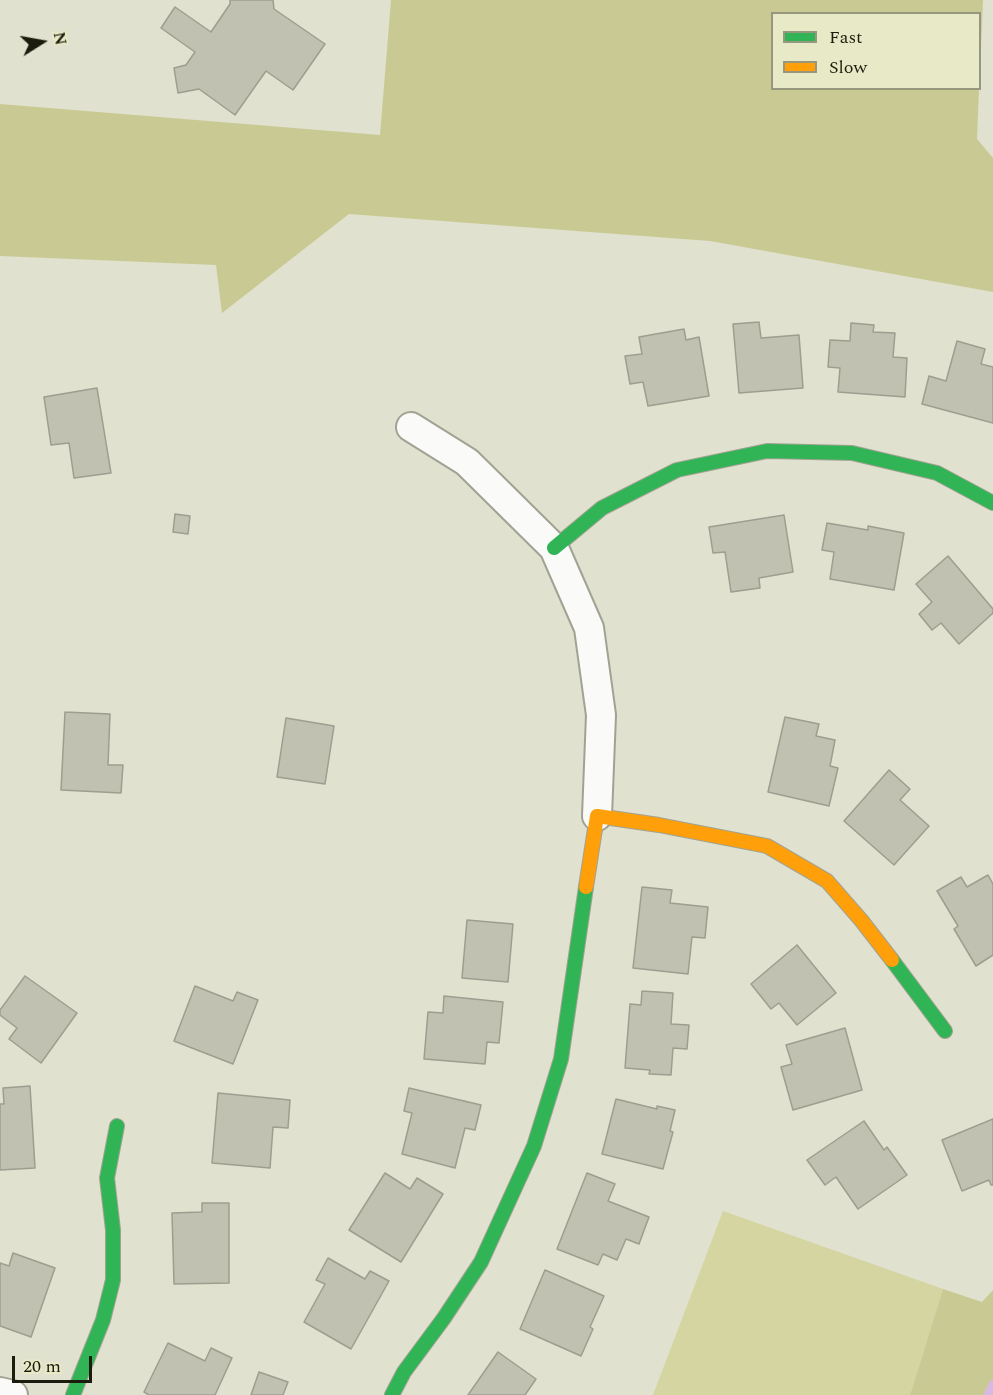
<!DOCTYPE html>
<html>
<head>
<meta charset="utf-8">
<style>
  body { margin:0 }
  #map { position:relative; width:993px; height:1395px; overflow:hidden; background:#e0e1ce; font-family:Spectral,serif }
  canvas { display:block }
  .legend { position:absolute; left:771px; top:12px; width:210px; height:78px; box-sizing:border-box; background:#e8e9c6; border:2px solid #96977c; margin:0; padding:8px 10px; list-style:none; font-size:18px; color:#1b1b0e }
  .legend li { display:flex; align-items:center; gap:12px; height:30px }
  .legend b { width:30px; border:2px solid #96977c }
  .north { position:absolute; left:12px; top:12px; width:60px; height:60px; -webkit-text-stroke:4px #e8e9c6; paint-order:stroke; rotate:79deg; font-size:16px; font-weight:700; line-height:24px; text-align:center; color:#1b1b0e }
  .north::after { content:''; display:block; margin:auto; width:21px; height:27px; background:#1b1b0e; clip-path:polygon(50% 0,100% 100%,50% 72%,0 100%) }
  .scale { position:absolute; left:12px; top:1356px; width:80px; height:27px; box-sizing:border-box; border:3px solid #1b1b0e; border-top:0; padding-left:8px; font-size:18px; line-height:21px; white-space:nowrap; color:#1b1b0e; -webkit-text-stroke:4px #e8e9c6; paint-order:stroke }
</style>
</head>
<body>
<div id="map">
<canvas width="993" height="1395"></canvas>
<ul class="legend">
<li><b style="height:8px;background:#30b455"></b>Fast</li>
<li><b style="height:8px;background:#ff9f0a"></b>Slow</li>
</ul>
<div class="north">N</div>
<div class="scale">20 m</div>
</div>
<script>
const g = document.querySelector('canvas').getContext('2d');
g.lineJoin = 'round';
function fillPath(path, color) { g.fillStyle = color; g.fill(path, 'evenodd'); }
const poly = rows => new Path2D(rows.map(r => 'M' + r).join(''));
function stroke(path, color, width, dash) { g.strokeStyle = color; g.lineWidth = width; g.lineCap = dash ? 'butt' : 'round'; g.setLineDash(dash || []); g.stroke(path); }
const green = poly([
  [723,1211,943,1289,910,1395,653,1395]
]);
const forest = poly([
  [391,0,983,0,980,72,980,14,772,14,772,88,979,89,977,139,993,158,993,292,710,241,349,214,222,313,216,265,0,256,0,104,380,135],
  [943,1289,982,1302,993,1290,993,1395,910,1395]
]);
const stream = poly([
  [988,1395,993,1384]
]);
const building = poly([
  [230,0,273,0,274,9,325,44,293,90,266,71,235,115,199,89,178,93,174,68,186,65,195,52,161,28,175,7,211,32,230,4,230,0],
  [759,322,761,338,799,335,803,388,739,393,733,324,759,322],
  [851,323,874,325,873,332,895,333,893,357,907,358,905,397,838,392,840,368,828,367,830,340,850,341,851,323],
  [684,329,686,340,699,337,709,396,648,406,643,382,630,384,625,356,642,354,639,337,684,329],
  [957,341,985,349,981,364,993,367,993,423,922,404,929,376,946,381,957,341],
  [97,388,111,473,74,478,69,443,51,445,44,397,97,388],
  [175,514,190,516,188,534,173,532,175,514],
  [784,515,793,572,759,578,760,588,731,592,725,552,713,553,709,527,784,515],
  [827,523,868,530,868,526,904,533,894,590,830,579,834,552,822,550,827,523],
  [948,556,993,609,993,613,959,644,941,623,932,630,919,614,932,602,916,584,948,556],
  [65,712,110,714,108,765,123,765,121,793,61,790,65,712],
  [785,717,819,724,816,736,835,740,830,766,838,768,829,806,768,792,785,717],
  [286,718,334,726,325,784,277,777,286,718],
  [889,770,910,789,900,800,929,826,894,865,844,821,889,770],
  [988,875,993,884,993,955,976,966,954,929,958,926,937,891,961,877,967,887,988,875],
  [642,887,672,890,670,903,708,907,705,938,692,937,688,974,633,968,642,887],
  [467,920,513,924,508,982,462,978,467,920],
  [797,945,836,993,797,1025,779,1003,771,1009,751,984,797,945],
  [25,976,77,1013,41,1063,9,1039,17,1028,0,1015,0,1010,25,976],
  [195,986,233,1001,237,992,258,1000,233,1064,174,1041,195,986],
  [642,991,673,993,671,1024,689,1025,687,1049,673,1048,671,1075,649,1074,650,1070,625,1068,630,1004,641,1005,642,991],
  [444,996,503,1002,499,1043,487,1042,485,1064,424,1059,428,1012,443,1013,444,996],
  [845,1028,862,1090,793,1110,781,1067,792,1064,786,1045,845,1028],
  [30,1086,35,1168,0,1170,0,1104,4,1104,3,1088,30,1086],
  [409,1088,481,1105,475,1130,465,1128,455,1168,402,1154,412,1113,404,1111,409,1088],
  [218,1093,290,1100,288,1128,273,1127,270,1168,212,1163,218,1093],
  [616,1099,657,1109,657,1106,675,1110,670,1131,673,1132,663,1169,602,1154,616,1099],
  [993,1119,993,1185,991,1185,989,1180,962,1191,942,1140,993,1119],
  [864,1121,884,1150,887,1147,907,1175,858,1209,836,1177,825,1185,807,1160,864,1121],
  [385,1173,410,1189,417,1178,443,1194,401,1262,349,1230,385,1173],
  [587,1173,615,1184,608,1201,649,1217,639,1244,626,1239,617,1260,603,1254,598,1265,557,1249,587,1173],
  [202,1203,229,1203,229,1283,174,1284,172,1213,202,1212,202,1203],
  [13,1253,55,1268,31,1337,0,1326,0,1263,9,1266,13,1253],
  [328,1258,365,1279,370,1271,389,1281,351,1349,304,1322,325,1284,316,1280,328,1258],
  [545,1270,604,1296,590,1327,593,1329,581,1356,520,1329,545,1270],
  [168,1343,205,1361,211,1348,232,1358,215,1395,149,1395,144,1392,168,1343],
  [498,1352,536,1379,525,1395,468,1395,498,1352],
  [259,1372,288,1382,283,1395,251,1395,259,1372]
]);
const street = poly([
  [411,427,467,462,554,548,589,628,601,715,597,816],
  [0,1392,13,1395]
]);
const fast = poly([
  [554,548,602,508,677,470,767,451,852,453,937,473,993,503],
  [892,960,945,1031],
  [73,1395,103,1320,113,1280,113,1230,107,1178,117,1126],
  [392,1395,404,1372,444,1318,481,1262,534,1146,561,1059,586,887]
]);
const slow = poly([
  [586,887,597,816,659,825,767,846,827,881,861,920,892,960]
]);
fillPath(green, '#d4d5a0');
fillPath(forest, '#c9ca93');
stroke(stream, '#d9b9e4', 8);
fillPath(building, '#c0c1b1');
stroke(building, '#9e9e90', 1.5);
stroke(street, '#a1a293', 32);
stroke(fast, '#a1a293', 16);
stroke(slow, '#a1a293', 16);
stroke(street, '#fafaf8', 28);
stroke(fast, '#30b455', 14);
stroke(slow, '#ff9f0a', 14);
</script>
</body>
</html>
